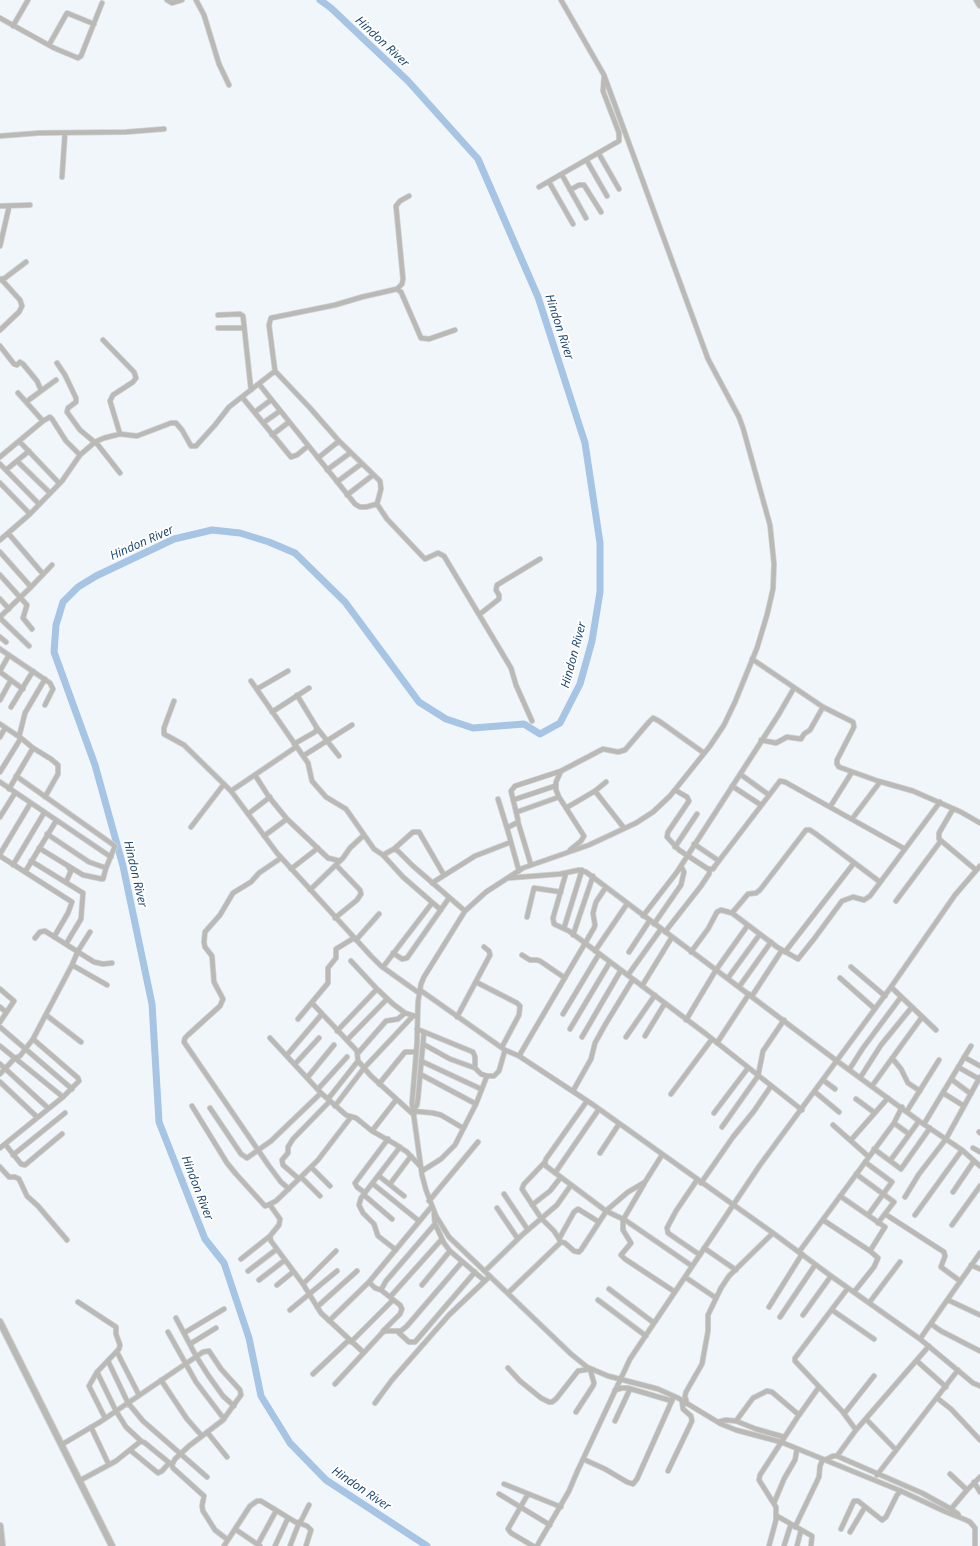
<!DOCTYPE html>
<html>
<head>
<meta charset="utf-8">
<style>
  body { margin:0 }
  canvas { display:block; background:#f1f6fa }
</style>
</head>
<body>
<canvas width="980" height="1546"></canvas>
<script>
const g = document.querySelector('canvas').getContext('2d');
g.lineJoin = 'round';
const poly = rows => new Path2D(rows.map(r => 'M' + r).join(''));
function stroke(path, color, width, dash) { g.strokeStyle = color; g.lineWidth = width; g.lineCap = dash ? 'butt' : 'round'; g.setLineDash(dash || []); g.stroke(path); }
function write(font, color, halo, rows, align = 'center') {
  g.font = font + ' "Open Sans",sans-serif'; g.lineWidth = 4; g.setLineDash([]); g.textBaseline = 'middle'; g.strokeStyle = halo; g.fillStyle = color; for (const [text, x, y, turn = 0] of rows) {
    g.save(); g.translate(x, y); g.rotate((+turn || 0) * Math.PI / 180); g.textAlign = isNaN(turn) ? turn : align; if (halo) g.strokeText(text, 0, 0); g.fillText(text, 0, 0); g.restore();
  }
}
const river = poly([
  [320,0,331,8,408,81,478,159,538,297,585,443,600,543,600,592,592,641,580,684,560,723,540,734,524,724,473,728,446,719,419,702,345,602,295,553,269,542,240,533,212,530,174,539,96,576,78,587,63,602,56,625,54,652,95,765,123,866,152,1004,159,1122,205,1239,224,1263,249,1338,261,1396,290,1443,326,1480,427,1546]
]);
const minor = poly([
  [167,0,172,3,182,0],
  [196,0,204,15,219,64,229,85],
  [561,0,604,75,708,359,739,417,743,428,770,525,774,564,773,589,767,615,757,648,735,702,724,725,710,746,670,796,653,812,636,823,589,845,523,868,486,892,465,911,424,977,421,984,418,1002,417,1043,412,1103,422,1175,426,1190,436,1216,449,1237,571,1354,587,1367,608,1376,658,1389,678,1398,721,1424,736,1430,781,1442,901,1491,946,1512,966,1520,970,1522,975,1528,975,1546],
  [0,18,54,48,78,58,81,56,102,3],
  [13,26,28,0],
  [49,45,67,13,94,24],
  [0,136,39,133,126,132,164,129],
  [599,154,619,189],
  [587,161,607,196],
  [562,175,586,218],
  [62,177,65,133],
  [549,182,573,224],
  [539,187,619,141,619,133,603,91,604,77],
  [570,190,579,185,584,185,601,212],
  [0,206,30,205],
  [0,246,9,207],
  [0,280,5,278,26,262],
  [397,289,402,284,403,279,396,206,400,201,409,196],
  [218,315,240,314,243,316,251,390],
  [218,328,244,328],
  [0,330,19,312,22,306,20,300,1,279],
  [103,340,134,372,136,378,133,382,113,395,110,401,120,434],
  [0,346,14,364,17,365,20,362,23,364,37,381,41,390],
  [57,363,65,375,76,398,76,402,68,408,67,412,80,430,98,445,120,473],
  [275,371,310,408,339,441,380,481,381,489,377,504,387,519,423,557,425,559,438,553,444,556,511,668,516,685,532,721],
  [259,384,355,504,360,507,366,507,377,504],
  [242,397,291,457,297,455,308,446],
  [26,402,56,380],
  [255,412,271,400],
  [43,421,50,417,52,419,66,441,80,455],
  [263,423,280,411],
  [272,435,289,422],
  [19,441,59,483],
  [0,457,43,421,18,393],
  [318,458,339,441],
  [17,461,50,493],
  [0,464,39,504],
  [6,470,29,451],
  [327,470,350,453],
  [337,482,361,464],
  [0,483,30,514],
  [347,495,373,475],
  [8,533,43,574],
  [0,540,30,514,62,481,80,455,95,442,104,438,120,434,137,436,171,423,176,423,182,430,191,446,196,446,215,425,229,407,275,371,269,325,271,318,335,305,362,297,397,289,401,292,421,338,429,339,455,330],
  [0,552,31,587,0,617],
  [0,575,27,605,23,618,32,629],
  [31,587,52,565],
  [0,599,9,609],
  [480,614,499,599,499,595,496,590,497,585,540,559],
  [0,618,29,646],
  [0,637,6,642],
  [0,649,50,683,53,689,45,705],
  [752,659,823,707,853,722,854,727,837,760,837,764,839,767,878,781,913,791,961,812,980,823],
  [0,671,9,655],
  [0,672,23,689],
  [251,681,308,763,312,781,326,797,346,809,374,849,383,855,394,849,398,851,413,866,465,911],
  [257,689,288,671],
  [0,700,11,680],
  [174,701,164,728,164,734,184,745,231,791,277,853,371,956,381,966,419,993],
  [11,707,33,671],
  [272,712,309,688],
  [0,724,21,738,33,748,9,789],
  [317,728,339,756],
  [0,737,5,728],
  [19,737,25,713,45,679],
  [761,740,776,743,787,737,801,739,804,734,810,730,823,707],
  [294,744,315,732,317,728,297,695],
  [33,748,51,759,58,765,58,774,45,797],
  [303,756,352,725],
  [0,772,21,738],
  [740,774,769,795],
  [255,775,269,797,287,819,328,858,340,861],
  [16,776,115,846,106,868,103,879,102,879,83,875,39,848],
  [0,782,111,857],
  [732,786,761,805],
  [675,790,687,797,689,801,668,832,667,837,679,850,708,869,713,869,715,866,780,781,785,782,905,849],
  [231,791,296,747],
  [595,791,624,828],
  [498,799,507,828],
  [513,800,555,786],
  [830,807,852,772],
  [566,808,595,791,606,782],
  [953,809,939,833,939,839,976,870],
  [517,812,559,797],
  [248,814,270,797],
  [0,817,15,793],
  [852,819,880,782],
  [518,822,531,865],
  [191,827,224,784],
  [47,834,89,862,106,868],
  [264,836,287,819],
  [694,844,719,861],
  [675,847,697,814],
  [394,849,413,832,419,832,444,875],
  [570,850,581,841,584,836,559,797,556,790,556,782,561,771,603,749,618,752,625,750,649,722,653,718,659,721,704,753],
  [0,854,30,804],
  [383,855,403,877,441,910],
  [0,856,72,902,68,913,54,937],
  [281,858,259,873,251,882,233,893,220,915,205,932,204,942,205,947,212,956,214,982,223,999,220,1006,188,1035,185,1038,184,1042,269,1166,281,1182,289,1189],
  [31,861,83,893,81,919,66,944],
  [13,865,44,813],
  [291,869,318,848],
  [519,871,507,828,518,822,518,820,511,791,515,786,561,771],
  [25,872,56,821],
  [566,873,553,918,554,924,569,931,706,1034,802,1110],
  [509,878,560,874,579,870,586,872,837,1061,919,1121,962,1150,980,1166],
  [66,882,71,871,69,868],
  [432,883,475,856,511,842],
  [310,890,343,858,350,848,364,835],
  [896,901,940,842],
  [732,913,748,894,756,893,760,890,806,830,810,830,816,834,880,882],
  [643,916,677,872,779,714,794,688],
  [527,917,534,888,561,892],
  [335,918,357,900,361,894,360,890,336,865],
  [654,924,681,885,684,872,681,866],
  [564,928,582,870],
  [665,932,701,886,709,874,710,869],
  [573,935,593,876],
  [35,938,40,932,45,931,94,962,103,964,112,963],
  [356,940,379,914],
  [595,951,627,904],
  [629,952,650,920],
  [691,952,708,929,717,912,721,910,732,913,777,947,798,959,814,939,842,901,853,897,864,900,870,896,940,802],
  [785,952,854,863],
  [393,953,402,959,407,958,449,898],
  [522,955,530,960,537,960,540,961,565,978],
  [351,961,377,989,393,1004,405,1013,415,1016],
  [72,965,107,985],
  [383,967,432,903],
  [851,967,885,996],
  [628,975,661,929],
  [728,978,760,934],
  [840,978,875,1009],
  [476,982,517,1003,520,1006,519,1015,502,1047],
  [642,986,672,937],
  [739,987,771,942],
  [891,987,936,1030],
  [0,989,14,1001,0,1022],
  [420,990,505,1050],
  [752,996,782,950],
  [312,1003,357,1051,358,1061,371,1076,414,1115],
  [0,1007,6,1012],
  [563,1014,599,954],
  [46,1015,81,1042],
  [457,1017,490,955,489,951,484,947],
  [298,1019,328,983,328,968,336,958,336,949,354,938],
  [686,1020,716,970,748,925],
  [0,1027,72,1089],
  [417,1029,473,1052,475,1057,475,1068,481,1074,487,1076,494,1076,499,1071,505,1050,519,1056,592,1104,773,1233,831,1276,920,1339,973,1383,980,1386],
  [570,1029,610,962],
  [337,1031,377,989],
  [424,1032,418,1098,417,1105,413,1111,433,1113,441,1115,463,1128],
  [645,1036,665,1003],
  [582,1037,621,970],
  [626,1037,655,995],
  [270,1038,321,1093,346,1115,356,1118,372,1131,395,1144,407,1152,420,1166],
  [347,1040,387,999],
  [717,1043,749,994],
  [423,1044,450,1059,475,1068],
  [0,1046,63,1097],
  [358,1053,386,1021,398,1019,405,1013],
  [287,1055,322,1014],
  [519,1056,594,928,595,925,593,913,596,902,606,887],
  [964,1057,980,1066],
  [892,1058,901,1069,908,1083,920,1091],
  [421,1061,481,1089],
  [0,1064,48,1108],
  [295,1064,319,1038],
  [958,1067,979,1079],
  [849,1070,863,1048,901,997],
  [0,1074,15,1058,20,1056,33,1039,72,965,78,951,90,932],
  [420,1074,476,1104],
  [307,1078,334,1045],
  [860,1078,881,1045,912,1007],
  [951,1079,971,1094],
  [823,1080,835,1089],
  [0,1082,37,1117],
  [379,1084,405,1052,416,1052],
  [872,1086,922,1017],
  [318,1089,347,1057],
  [573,1091,591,1059,595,1043,605,1025,633,979],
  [815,1092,839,1112],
  [943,1093,964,1106],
  [671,1094,712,1039],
  [328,1099,358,1061],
  [856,1099,875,1113],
  [587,1101,546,1159,545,1162,546,1166,606,1211,625,1220,692,1266],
  [192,1106,227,1163,236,1174,265,1206,268,1205,276,1201,305,1173,318,1160,351,1117],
  [335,1106,364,1068,413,1016],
  [210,1108,241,1154,247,1158,271,1141,321,1093],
  [907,1111,939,1060],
  [714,1113,748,1068],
  [894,1123,909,1134],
  [924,1124,971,1046],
  [833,1125,869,1157],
  [722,1127,758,1076,763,1051,784,1020],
  [372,1131,396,1100],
  [979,1132,980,1133],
  [851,1140,888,1098],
  [5,1144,21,1164,25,1165,62,1134],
  [0,1148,63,1097,79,1081,78,1078,33,1039],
  [973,1148,980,1152],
  [874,1149,901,1169,930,1128],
  [600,1153,619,1124],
  [13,1155,65,1113],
  [890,1161,919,1121],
  [545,1162,524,1184,522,1189,541,1218,554,1231,561,1242],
  [865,1162,892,1182,868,1215],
  [0,1167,9,1177,15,1177,19,1179,27,1196,38,1206,67,1240],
  [311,1167,330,1186],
  [422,1171,441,1159,455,1145,476,1104,487,1076],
  [555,1173,599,1109],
  [856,1174,894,1202,878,1223],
  [379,1176,404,1196],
  [301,1177,320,1196],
  [299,1179,283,1165,282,1160,288,1153,288,1147,293,1139,330,1101],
  [697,1180,676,1211,667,1228,668,1233,678,1240,700,1255],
  [701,1183,733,1137,754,1111,771,1086],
  [373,1184,419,1221],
  [390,1184,411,1156],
  [644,1184,623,1220,623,1230,631,1243,621,1255,625,1259,675,1292],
  [953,1192,974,1161],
  [365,1193,357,1187,355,1183,388,1139],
  [504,1194,528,1230],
  [364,1195,392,1219],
  [840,1196,885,1227,870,1251],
  [905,1197,919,1174,946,1139,980,1077],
  [429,1201,478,1142],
  [270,1205,280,1219,279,1225,270,1236,271,1241,303,1284,321,1313,363,1352],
  [532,1205,550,1191,561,1177],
  [497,1208,518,1239],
  [434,1214,435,1224,444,1243,450,1251,485,1281],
  [885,1214,944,1252,945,1256,941,1267,960,1281],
  [915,1215,962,1150],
  [823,1220,870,1251,878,1258,874,1267,854,1292],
  [952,1225,980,1186],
  [559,1239,574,1212,578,1209,599,1222],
  [704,1248,736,1270],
  [396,1250,378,1236,374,1224,363,1213,359,1205,361,1198,400,1147],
  [799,1252,894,1123,902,1107],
  [241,1259,270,1236],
  [971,1265,980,1269],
  [248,1271,277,1249],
  [485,1271,522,1235,557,1205,571,1185],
  [685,1277,716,1298],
  [259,1280,285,1260],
  [369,1282,375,1288,381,1290,400,1305,402,1309,400,1314,383,1331],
  [303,1284,336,1251],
  [277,1285,293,1272],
  [422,1285,450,1251],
  [848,1288,795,1358,795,1361,842,1411,856,1430],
  [609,1289,654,1323],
  [381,1290,386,1281,435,1224],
  [508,1293,561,1242,565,1243,574,1251,579,1252,581,1250,607,1210,628,1192,645,1182,662,1155],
  [390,1297,442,1239],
  [598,1300,646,1336],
  [948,1300,980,1315],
  [78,1302,116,1327,116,1334,120,1345,119,1349,97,1372,89,1386,105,1418],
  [869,1303,900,1262],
  [317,1307,357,1271],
  [769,1307,802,1254],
  [290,1310,337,1271],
  [832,1310,874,1339],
  [803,1315,831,1276],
  [780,1317,815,1265],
  [176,1318,196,1356,208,1375,223,1396,234,1406],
  [329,1321,369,1282,432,1206],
  [931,1324,941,1331,980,1351],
  [397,1331,409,1342,415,1342,475,1272],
  [168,1332,196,1382,224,1419],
  [184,1333,224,1309],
  [920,1339,980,1253],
  [351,1342,393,1300],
  [190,1344,216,1328],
  [117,1352,139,1395],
  [108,1361,128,1403,143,1421,207,1477],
  [917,1361,946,1387],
  [508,1368,520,1381,541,1398,549,1402,552,1402,556,1399,578,1371,590,1369,594,1383,593,1386,576,1412],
  [97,1372,116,1411,126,1427,141,1441],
  [313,1374,349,1340],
  [161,1380,187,1419,202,1436],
  [335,1384,382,1333,385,1331,401,1331,407,1326,462,1262],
  [615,1390,622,1388,628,1388,672,1401],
  [937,1398,951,1409,980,1440],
  [375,1403,392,1380,449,1315,490,1276],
  [687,1404,685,1396,686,1392,702,1364,708,1331,708,1315,721,1288,729,1276,773,1233],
  [844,1414,874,1376],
  [866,1419,896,1450],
  [615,1421,630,1389],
  [736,1421,753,1398,767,1391,772,1392,799,1415],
  [718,1422,726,1420,736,1421,756,1429,784,1437],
  [91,1427,109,1465],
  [207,1432,227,1457],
  [61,1445,100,1422,203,1352,209,1351,221,1369,240,1390,241,1395,223,1420,189,1446,175,1459,172,1465,173,1468,204,1496,202,1506,203,1511,215,1530,228,1540],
  [130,1450,158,1473,162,1471,169,1463],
  [837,1456,856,1430,929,1346],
  [583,1459,605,1469,627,1482,633,1484,637,1479,674,1396],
  [825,1460,833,1456,837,1456,922,1493,951,1509,958,1514,959,1517],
  [668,1471,692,1421,691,1416,683,1409,682,1401],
  [950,1474,967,1490],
  [877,1475,958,1370],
  [79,1481,116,1461,141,1441,145,1443,172,1465],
  [974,1482,980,1492],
  [504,1484,561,1507],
  [499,1494,550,1525],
  [528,1494,508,1529,511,1533,533,1546],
  [774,1503,784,1479,795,1460,797,1449],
  [951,1509,967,1490,980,1477],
  [777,1516,812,1536,811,1546],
  [795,1527,819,1477,820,1466,823,1459],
  [235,1529,260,1546],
  [841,1529,854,1501,858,1501,882,1520,886,1517,897,1495,901,1491],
  [850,1532,865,1507],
  [258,1544,276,1511],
  [224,1546,250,1506,257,1501,261,1501,297,1523,301,1521,309,1505],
  [275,1546,288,1518],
  [290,1546,299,1523,307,1526,311,1530,306,1546],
  [537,1546,569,1491,577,1472,630,1359,760,1165,891,987,955,895,980,866],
  [769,1546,776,1520,776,1507,759,1480,760,1475,797,1418,819,1387],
  [784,1546,791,1524],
  [797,1546,801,1530]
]);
const tertiary = poly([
  [977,0,980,5],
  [0,1322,112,1546],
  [0,1526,2,1546]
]);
const waterNames = [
  ["Hindon River",382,42,43],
  ["Hindon River",559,327,72],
  ["Hindon River",142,543,-24],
  ["Hindon River",574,655,-75],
  ["Hindon River",135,874,77],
  ["Hindon River",197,1188,69],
  ["Hindon River",361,1489,34]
];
stroke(river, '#a6c4e4', 7);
stroke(minor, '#cfd4d7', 6);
stroke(tertiary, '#cfd4d7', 8);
stroke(minor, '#bab9b6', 4.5);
stroke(tertiary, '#bab9b6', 6);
write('italic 12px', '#19436d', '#fff', waterNames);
</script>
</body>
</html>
